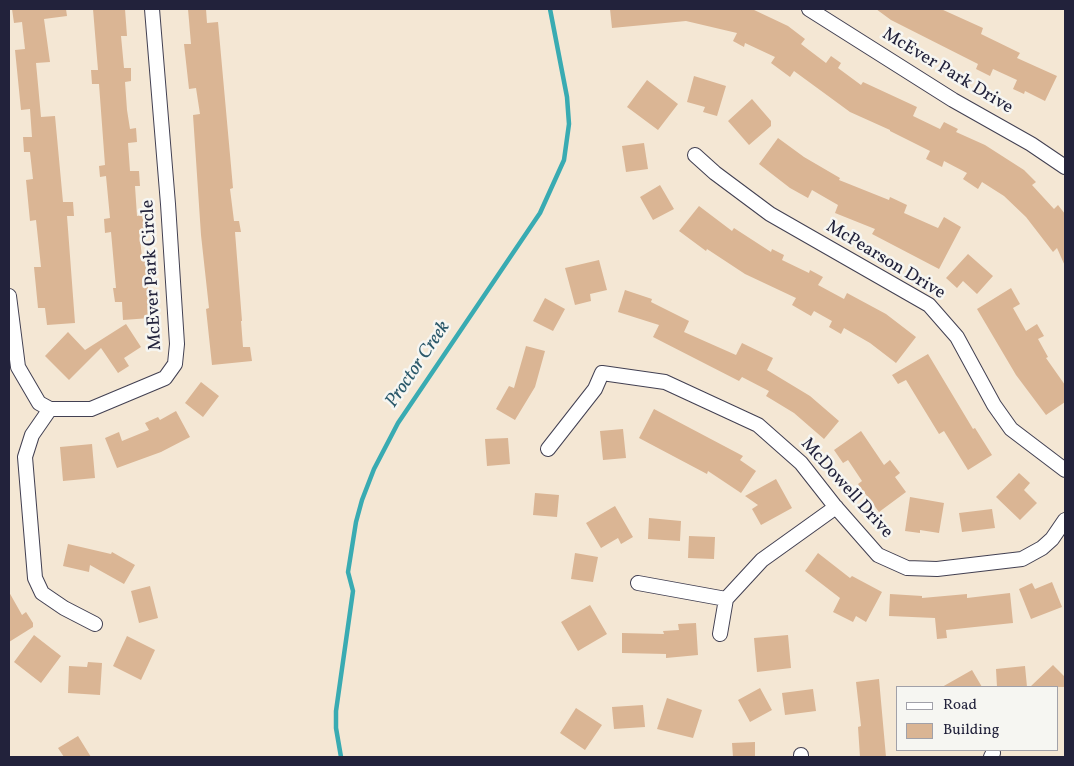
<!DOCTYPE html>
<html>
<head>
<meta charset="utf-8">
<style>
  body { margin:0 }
  #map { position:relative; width:1074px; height:766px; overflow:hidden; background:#f4e7d4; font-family:Vollkorn,serif }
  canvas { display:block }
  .frame { position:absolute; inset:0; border:10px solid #22223b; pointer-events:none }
  .legend { position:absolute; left:896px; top:686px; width:162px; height:65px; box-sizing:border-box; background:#f6f6f2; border:1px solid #a1a1a9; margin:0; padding:6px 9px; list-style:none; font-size:15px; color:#22223b }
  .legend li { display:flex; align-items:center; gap:10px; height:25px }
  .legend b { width:25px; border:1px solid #a1a1a9 }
</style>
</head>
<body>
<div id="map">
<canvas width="1074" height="766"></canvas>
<div class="frame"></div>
<ul class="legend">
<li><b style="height:6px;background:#fff"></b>Road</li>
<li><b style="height:14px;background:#dab594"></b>Building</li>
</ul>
</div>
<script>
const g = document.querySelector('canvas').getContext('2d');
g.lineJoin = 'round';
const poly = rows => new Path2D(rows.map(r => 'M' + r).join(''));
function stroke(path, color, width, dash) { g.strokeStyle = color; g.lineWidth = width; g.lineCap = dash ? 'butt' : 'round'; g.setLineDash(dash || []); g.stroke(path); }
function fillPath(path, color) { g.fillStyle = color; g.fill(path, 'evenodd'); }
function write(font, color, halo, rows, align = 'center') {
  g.font = font + ' Vollkorn,serif'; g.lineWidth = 5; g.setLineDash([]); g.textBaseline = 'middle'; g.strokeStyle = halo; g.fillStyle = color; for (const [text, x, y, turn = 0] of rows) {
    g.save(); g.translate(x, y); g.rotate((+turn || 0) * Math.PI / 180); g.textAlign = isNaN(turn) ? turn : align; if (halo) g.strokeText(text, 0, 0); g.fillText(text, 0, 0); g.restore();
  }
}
const stream = poly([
  [341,757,336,728,336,711,353,591,348,572,356,522,362,500,374,469,398,423,540,213,564,160,569,124,567,97,550,9]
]);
const building = poly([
  [12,9,66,9,67,16,44,19,50,62,36,63,41,117,55,116,63,202,73,202,74,216,67,216,75,323,47,325,45,308,38,308,34,267,41,267,36,220,30,221,26,180,33,179,30,152,24,152,23,137,32,137,30,109,21,110,15,50,25,49,22,22,14,23],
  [93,9,125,9,127,36,121,36,124,68,131,68,131,81,125,82,127,110,130,129,136,128,137,142,128,143,130,171,139,171,140,186,135,186,137,216,143,215,144,229,139,230,142,257,146,257,150,318,123,320,122,302,115,302,113,288,116,288,111,232,105,233,104,219,110,218,106,176,100,177,99,166,105,165,99,84,92,84,91,70,98,70],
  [188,9,206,9,207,23,218,22,233,188,230,189,234,221,239,221,241,232,235,232,242,321,241,321,243,347,250,347,252,361,212,365,206,309,209,308,201,235,193,115,200,114,196,88,189,89,184,44,191,44],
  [610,9,752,9,788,26,805,39,801,44,826,63,831,56,841,63,838,68,861,85,863,82,917,107,913,116,940,129,944,122,958,129,956,132,985,145,1024,170,1036,182,1032,185,1054,209,1058,205,1065,214,1065,266,1057,248,1053,252,1026,217,1004,196,982,182,978,189,963,179,967,173,944,161,942,167,926,159,930,151,890,131,890,130,850,112,794,71,790,77,771,63,775,57,745,43,744,47,733,41,737,33,686,21,612,28],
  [876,9,941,9,983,28,981,34,1020,53,1017,58,1057,76,1045,101,1025,91,1024,94,1013,89,1017,80,993,69,990,76,976,69,978,64,891,20],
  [694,76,726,86,717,116,703,112,705,107,687,102],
  [647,80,678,104,658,130,627,107],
  [752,99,771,121,771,126,749,145,728,121],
  [778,138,804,157,840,178,839,180,889,200,890,197,907,205,904,213,938,228,944,217,961,227,939,269,872,234,875,229,835,213,838,205,812,190,808,198,790,188,759,164],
  [644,143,648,169,626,172,622,146],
  [660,185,674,209,653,220,640,197],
  [699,206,732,231,734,228,771,252,772,249,784,255,782,260,809,273,810,270,823,277,818,285,844,299,847,293,886,314,916,337,896,363,870,343,844,328,841,334,829,327,832,321,814,311,811,316,792,305,796,298,745,274,707,249,706,251,679,231],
  [968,254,993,276,977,294,963,281,957,288,946,278],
  [599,260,607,290,590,294,591,301,575,305,565,268],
  [1011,288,1020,304,1013,308,1026,331,1037,324,1044,336,1038,339,1048,357,1046,358,1065,385,1065,402,1046,415,1016,375,977,309],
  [625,290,652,299,651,302,689,321,684,332,736,355,742,343,773,358,767,370,810,396,839,421,824,439,794,413,766,396,769,391,742,377,739,381,653,337,659,325,618,312],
  [545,298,565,309,553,331,533,321],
  [126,324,141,347,124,358,129,366,118,373,101,348,69,380,45,356,68,332,85,350],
  [526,346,545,351,535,387,515,420,496,409,509,386,514,388],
  [928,354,973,429,975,428,992,455,968,470,944,431,939,434,906,380,898,384,892,375],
  [201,382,219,396,203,417,185,403],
  [654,409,743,456,740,460,756,471,741,493,708,471,707,474,639,438],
  [176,411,190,437,161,452,117,468,105,438,119,432,122,441,149,430,145,423,158,417,160,420],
  [623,429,626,458,603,460,600,431],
  [861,431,884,465,890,460,900,473,895,477,906,492,879,512,858,484,862,481,848,460,843,463,834,450],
  [508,438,510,464,487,466,485,439],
  [92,444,95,478,63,481,60,447],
  [1019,473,1030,483,1024,490,1037,503,1020,520,996,497],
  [776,479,792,508,761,525,752,509,758,505,745,496],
  [535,493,559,495,557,517,533,515],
  [910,497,944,503,939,533,920,530,920,533,905,531],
  [615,506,633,537,621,544,618,538,601,548,586,523],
  [992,509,995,528,962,532,959,513],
  [649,518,681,521,680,541,648,539],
  [689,536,715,537,714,559,688,558],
  [68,544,111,554,112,552,135,565,124,584,90,565,89,572,63,566],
  [575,553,598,557,593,582,571,579],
  [818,553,850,578,852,576,882,592,866,622,856,616,853,622,833,612,840,598,805,571],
  [1052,582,1062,607,1031,619,1019,589,1032,583,1035,589],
  [150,586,158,618,139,623,131,591],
  [9,592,22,615,26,612,33,623,33,627,9,642],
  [1010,593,1013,623,946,630,947,638,937,639,935,618,889,616,890,594,922,596,922,598,967,594,967,598],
  [590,605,607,634,578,651,561,622],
  [696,623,698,655,666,658,666,654,622,653,622,633,664,634,663,631,679,630,678,624],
  [34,635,61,656,41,683,14,662],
  [788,635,791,668,757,672,754,638],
  [127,636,155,650,141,680,113,666],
  [88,662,102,663,100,695,68,693,69,666,87,667],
  [1053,665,1065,677,1065,687,1030,687],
  [1025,666,1027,687,997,687,996,669],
  [972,670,982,687,942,687],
  [879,679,886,757,860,757,858,727,861,726,856,682],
  [760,688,772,710,750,722,738,700],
  [813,689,816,711,785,715,782,693],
  [667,698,702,710,693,738,657,729],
  [643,705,645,727,614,729,612,707],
  [576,708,602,725,585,750,560,733],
  [78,736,91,757,64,757,58,748],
  [755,742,755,757,733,757,732,743]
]);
const street = poly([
  [809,9,953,100,1031,144,1065,167],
  [695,155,715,173,770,214,929,305,957,337,994,405,1011,429,1065,470],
  [9,296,18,367,39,403,50,409,91,409,165,378,175,364,177,344,168,204,152,9],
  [50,409,32,435,25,457,35,578,42,593,64,608,95,624],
  [548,449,595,389,602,373,665,382,758,425,801,463,834,505,878,555,907,568,937,569,1022,559,1042,548,1052,539,1065,520],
  [638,583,726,599],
  [720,634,726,599,762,560,836,507],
  [801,757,801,755],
  [991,757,993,753]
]);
const streetNames = [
  ["McEver Park Drive",947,72,31],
  ["McPearson Drive",885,261,31],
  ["McEver Park Circle",153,275,-93],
  ["McDowell Drive",846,489,48]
];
const waterNames = [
  ["Proctor Creek",419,365,-56]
];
stroke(stream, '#39abb2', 4.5);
fillPath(building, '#dab594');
stroke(street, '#424052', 16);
stroke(street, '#fff', 14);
write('18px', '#22223b', '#f6f6f2', streetNames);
write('italic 19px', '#2b596b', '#f6f6f2', waterNames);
</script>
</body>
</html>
